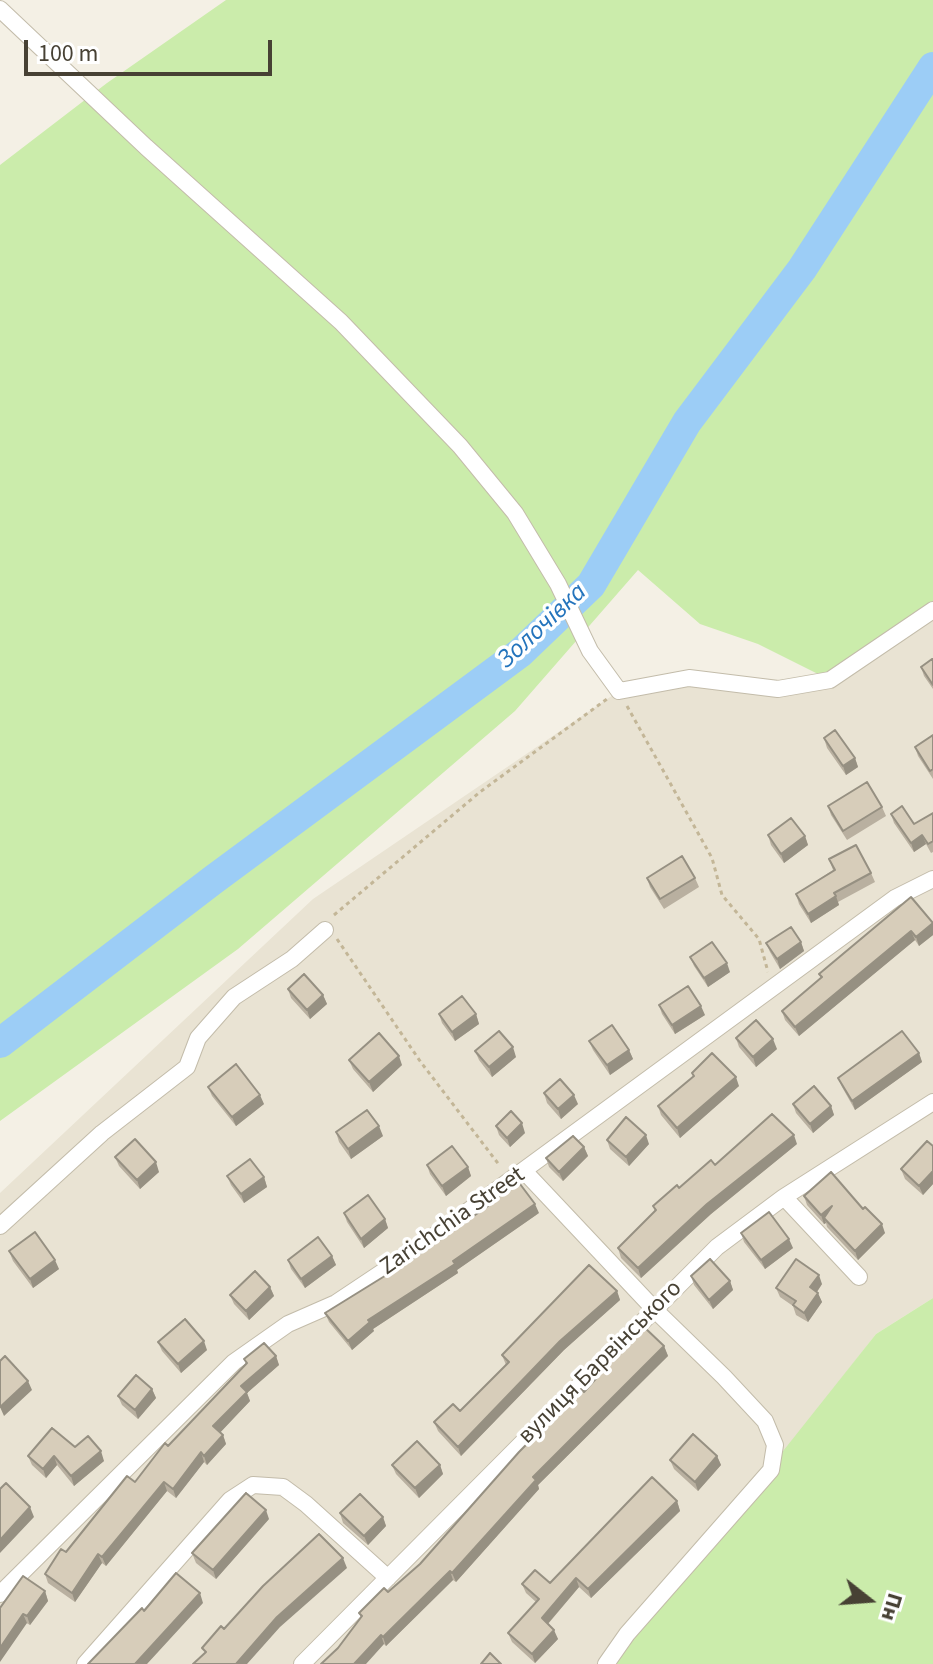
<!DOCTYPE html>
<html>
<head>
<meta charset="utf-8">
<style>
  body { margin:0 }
  #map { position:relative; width:933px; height:1664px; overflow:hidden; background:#f4f0e5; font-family:"Source Sans 3",sans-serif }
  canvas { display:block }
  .north { position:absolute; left:829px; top:1560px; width:80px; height:80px; -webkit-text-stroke:6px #fff; paint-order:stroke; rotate:107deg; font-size:22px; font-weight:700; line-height:32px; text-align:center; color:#474134 }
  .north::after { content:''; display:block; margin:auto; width:28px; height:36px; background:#474134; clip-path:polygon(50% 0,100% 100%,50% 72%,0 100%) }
  .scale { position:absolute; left:24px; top:40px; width:248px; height:36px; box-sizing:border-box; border:4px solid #474134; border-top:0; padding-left:10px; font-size:24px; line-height:28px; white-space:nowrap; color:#474134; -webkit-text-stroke:6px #fff; paint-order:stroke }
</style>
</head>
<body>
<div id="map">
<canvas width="933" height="1664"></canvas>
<div class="north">Пн</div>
<div class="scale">100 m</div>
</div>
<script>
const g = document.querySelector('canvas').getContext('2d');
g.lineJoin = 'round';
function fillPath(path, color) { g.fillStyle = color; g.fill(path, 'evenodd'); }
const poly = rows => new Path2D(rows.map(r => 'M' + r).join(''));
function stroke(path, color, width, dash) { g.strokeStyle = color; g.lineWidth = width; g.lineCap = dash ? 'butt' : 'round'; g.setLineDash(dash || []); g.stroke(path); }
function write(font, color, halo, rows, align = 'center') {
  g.font = font + ' "Source Sans 3",sans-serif'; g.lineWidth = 7; g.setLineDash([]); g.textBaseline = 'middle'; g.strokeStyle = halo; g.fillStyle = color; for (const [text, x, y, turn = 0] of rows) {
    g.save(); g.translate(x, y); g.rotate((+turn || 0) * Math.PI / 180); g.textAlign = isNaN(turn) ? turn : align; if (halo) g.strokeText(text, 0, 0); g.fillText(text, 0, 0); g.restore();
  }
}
const residential = poly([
  [933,615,933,1298,876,1334,771,1470,607,1664,0,1664,0,1193,313,899,619,691,689,678,778,689,830,680]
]);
const green = poly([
  [226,0,933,0,933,610,830,680,758,644,700,624,638,570,515,711,238,949,0,1121,0,165,107,83],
  [933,1298,933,1664,614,1664,876,1334]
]);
const river = poly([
  [0,1043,213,880,520,653,591,585,687,422,802,269,933,67]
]);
const path = poly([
  [627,706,712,858,722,895,759,939,768,972],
  [334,915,480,792,607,699],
  [337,939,420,1061,500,1166]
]);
const street = poly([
  [0,9,146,147,341,322,460,446,515,513,558,584,590,651,619,691,689,678,778,689,830,680,933,610],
  [525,1172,655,1310,724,1377,765,1421,775,1445,771,1470,627,1634,606,1664],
  [784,1197,859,1277],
  [0,1226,102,1133,187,1067,198,1038,234,997,292,959,325,930],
  [0,1594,234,1362,288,1324,336,1303,408,1255,895,898,933,879],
  [85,1664,230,1500,253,1485,283,1487,306,1504,388,1578],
  [302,1664,717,1247,784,1197,933,1102]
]);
const wall = poly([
  [933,659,933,689,924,676,921,667],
  [933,735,933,779,918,756,915,747],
  [824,738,855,758,858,767,846,775,827,748],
  [828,806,882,807,886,816,847,840,831,815],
  [933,813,933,852,931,853,926,844,914,852,894,823,891,814,914,824],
  [768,835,805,836,808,845,784,863,771,845],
  [829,859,871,873,875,882,838,902,839,905,811,923,799,904,796,894,833,870],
  [647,878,695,878,699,887,664,909,650,887],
  [933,923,933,935,919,946,915,940,799,1036,785,1020,782,1011,821,978,819,974],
  [801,942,804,951,780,969,770,952,766,943],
  [690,957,730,972,708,987,694,966],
  [288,989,323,995,327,1004,310,1019,291,998],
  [659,1005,705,1015,675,1034,662,1014],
  [439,1014,476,1014,479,1024,455,1041,442,1023],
  [736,1038,777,1049,756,1067,739,1047],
  [589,1041,629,1050,633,1059,610,1075,593,1050],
  [475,1051,516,1057,492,1077,479,1060],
  [919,1053,922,1062,855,1110,842,1087,838,1078],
  [349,1060,402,1065,373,1092,353,1069],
  [692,1073,739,1086,680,1138,661,1115,658,1106,693,1077],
  [208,1087,264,1104,236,1126,212,1096],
  [544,1093,578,1104,561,1119,547,1103],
  [793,1104,831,1106,834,1115,813,1133,796,1113],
  [496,1126,525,1133,510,1147,499,1135],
  [336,1132,383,1136,351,1159,339,1142],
  [607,1140,649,1144,629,1166,610,1149],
  [797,1144,711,1214,641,1278,621,1258,618,1248,655,1212,653,1206,715,1165],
  [933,1146,933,1184,923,1195,905,1179,901,1169],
  [584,1147,588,1156,563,1181,549,1167,546,1158],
  [115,1157,159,1172,140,1189,119,1166],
  [427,1165,468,1167,471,1176,446,1196,430,1174],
  [227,1176,264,1177,267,1187,244,1203,231,1185],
  [804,1196,863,1209,885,1233,858,1260,827,1227,826,1223,824,1224,807,1205],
  [344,1213,385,1219,388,1228,364,1248,347,1222],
  [539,1213,457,1270,458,1273,373,1329,374,1331,352,1350,329,1322,325,1313],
  [741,1233,793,1248,765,1269,744,1242],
  [9,1251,59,1269,33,1288,13,1261],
  [332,1256,336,1265,305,1288,291,1269,288,1260],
  [691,1276,730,1281,733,1290,713,1309,694,1285],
  [822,1284,817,1292,822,1302,808,1322,796,1315,793,1306,780,1297,776,1288],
  [270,1287,274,1296,249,1320,234,1304,230,1295],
  [617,1291,620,1300,564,1350,461,1456,438,1431,434,1422,460,1411,506,1365,502,1355],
  [158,1342,207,1350,181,1373,162,1351],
  [664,1346,668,1356,538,1485,539,1489,456,1582,453,1580,386,1646,384,1644,338,1648,361,1618,359,1613,388,1592,420,1564,584,1392],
  [276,1356,279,1365,247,1393,250,1401,220,1432,223,1435,226,1444,207,1465,204,1462,176,1498,167,1491,106,1566,102,1563,75,1602,48,1583,45,1574,135,1482,246,1364,244,1359],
  [152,1389,156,1398,138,1419,122,1405,118,1396],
  [75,1447,104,1461,74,1486,57,1465,46,1478,32,1465,28,1456],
  [717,1456,721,1465,698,1491,674,1469,670,1460],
  [392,1465,440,1465,443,1474,419,1498,396,1474],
  [677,1501,680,1511,591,1598,579,1587,548,1624,558,1639,535,1663,512,1642,508,1633,536,1602,526,1593,522,1584,550,1583],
  [340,1513,383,1517,386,1526,368,1545,343,1523],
  [269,1519,216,1579,196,1563,192,1553],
  [45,1591,48,1601,30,1625,0,1608]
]);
const shadedWall = poly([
  [855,758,858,767,846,775,843,766],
  [922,835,926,844,914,852,911,843],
  [805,836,808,845,784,863,781,854],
  [836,896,839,905,811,923,808,914],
  [933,923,933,935,919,946,916,937],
  [911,931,915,940,799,1036,795,1027],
  [801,942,804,951,780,969,777,959],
  [727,963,730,972,708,987,704,978],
  [323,995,327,1004,310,1019,307,1010],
  [701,1006,705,1015,675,1034,672,1025],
  [476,1014,479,1024,455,1041,452,1032],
  [773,1039,777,1049,756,1067,753,1057],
  [513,1047,516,1057,492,1077,489,1067],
  [629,1050,633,1059,610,1075,607,1065],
  [919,1053,922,1062,855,1110,852,1101],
  [399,1056,402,1065,373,1092,369,1082],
  [736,1077,739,1086,680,1138,677,1128],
  [260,1095,264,1104,236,1126,232,1117],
  [574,1095,578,1104,561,1119,558,1109],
  [831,1106,834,1115,813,1133,810,1124],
  [522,1123,525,1133,510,1147,507,1138],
  [379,1126,383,1136,351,1159,348,1149],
  [646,1135,649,1144,629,1166,626,1157],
  [794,1135,797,1144,711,1214,641,1278,638,1268,707,1204],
  [584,1147,588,1156,563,1181,559,1172],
  [156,1162,159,1172,140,1189,137,1180],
  [468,1167,471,1176,446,1196,442,1186],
  [933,1171,933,1184,923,1195,919,1186],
  [264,1177,267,1187,244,1203,241,1194],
  [535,1204,539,1213,457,1270,458,1273,373,1329,374,1331,352,1350,348,1341,368,1320],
  [832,1206,824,1218,826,1223,824,1224,821,1215],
  [385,1219,388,1228,364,1248,361,1239],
  [882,1224,885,1233,858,1260,855,1251],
  [789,1239,793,1248,765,1269,761,1260],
  [332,1256,336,1265,305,1288,301,1279],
  [55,1260,59,1269,33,1288,30,1279],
  [819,1275,822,1284,814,1296,810,1287],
  [730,1281,733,1290,713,1309,709,1300],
  [270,1287,274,1296,249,1320,246,1311],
  [617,1291,620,1300,564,1350,461,1456,458,1447,560,1341],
  [818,1293,822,1302,808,1322,804,1313],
  [204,1341,207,1350,181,1373,178,1364],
  [664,1346,668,1356,538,1485,539,1489,456,1582,452,1573,533,1477],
  [276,1356,279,1365,247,1393,250,1401,217,1436,213,1426,241,1386],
  [28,1381,32,1390,4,1416,0,1407],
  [152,1389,156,1398,138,1419,135,1410],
  [223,1435,226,1444,207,1465,204,1456],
  [101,1451,104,1461,74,1486,71,1476],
  [201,1452,204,1462,176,1498,173,1489],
  [54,1456,57,1465,46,1478,43,1469],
  [717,1456,721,1465,698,1491,695,1482],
  [440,1465,443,1474,419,1498,415,1488],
  [164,1482,167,1491,106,1566,102,1557],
  [677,1501,680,1511,591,1598,588,1589],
  [30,1507,34,1517,0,1553,0,1540],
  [266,1510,269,1519,216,1579,213,1570],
  [383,1517,386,1526,368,1545,364,1536],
  [98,1554,102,1563,75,1602,72,1593],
  [343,1558,347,1568,280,1627,247,1664,236,1664,277,1617],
  [450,1571,453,1580,386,1646,383,1637],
  [576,1578,579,1587,545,1627,542,1618],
  [45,1591,48,1601,30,1625,27,1616],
  [200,1593,203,1603,147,1664,135,1664],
  [23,1614,27,1623,0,1662,0,1648],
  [554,1630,558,1639,535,1663,532,1654],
  [381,1635,384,1644,366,1664,354,1664]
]);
const building = poly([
  [932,659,933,659,933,685,921,667,932,659],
  [835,730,855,758,843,766,824,738,835,730],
  [933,735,933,769,930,771,915,747,933,735],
  [867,782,882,807,843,831,828,806,867,782],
  [902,806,914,824,933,813,933,841,928,844,922,835,911,843,891,814,902,806],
  [791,818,805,836,781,854,768,835,791,818],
  [856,845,871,873,834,893,836,896,808,914,796,894,835,870,829,859,856,845],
  [682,856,695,878,660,899,647,878,682,856],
  [911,897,933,923,916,937,911,931,795,1027,782,1011,822,977,819,974,911,897],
  [791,927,801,942,777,959,766,943,791,927],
  [712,942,727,963,704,978,690,957,712,942],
  [304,974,323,995,307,1010,288,989,304,974],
  [688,986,701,1006,672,1025,659,1005,688,986],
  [462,996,476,1014,452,1032,439,1014,462,996],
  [756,1020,773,1039,753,1057,736,1038,756,1020],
  [612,1025,629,1050,607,1065,589,1041,612,1025],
  [499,1031,513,1047,489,1067,475,1051,499,1031],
  [902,1031,919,1053,852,1101,838,1078,902,1031],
  [379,1033,399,1056,369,1082,349,1060,379,1033],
  [712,1053,736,1077,677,1128,658,1106,694,1076,692,1073,712,1053],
  [236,1064,260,1095,232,1117,208,1087,236,1064],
  [560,1079,574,1095,558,1109,544,1093,560,1079],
  [814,1086,831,1106,810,1124,793,1104,814,1086],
  [367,1110,379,1126,348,1149,336,1132,367,1110],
  [511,1111,522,1123,507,1138,496,1126,511,1111],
  [772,1114,794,1135,707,1204,638,1268,618,1248,656,1210,653,1206,677,1185,679,1188,711,1160,715,1165,772,1114],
  [626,1117,646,1135,626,1157,607,1140,626,1117],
  [573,1136,584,1147,559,1172,546,1158,573,1136],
  [135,1139,156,1162,137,1180,115,1157,135,1139],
  [927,1141,933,1146,933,1171,919,1186,901,1169,927,1141],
  [452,1146,468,1167,442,1186,427,1165,452,1146],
  [250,1159,264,1177,241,1194,227,1176,250,1159],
  [831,1172,863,1209,865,1207,882,1224,855,1251,824,1218,832,1206,821,1215,804,1196,831,1172],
  [517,1180,535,1204,453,1261,455,1264,368,1320,370,1322,348,1341,325,1313,409,1261,488,1206,517,1180],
  [368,1195,385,1219,361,1239,344,1213,368,1195],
  [769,1212,789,1239,761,1260,741,1233,769,1212],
  [35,1232,55,1260,30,1279,9,1251,35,1232],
  [318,1237,332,1256,301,1279,288,1260,318,1237],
  [710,1259,730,1281,709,1300,691,1276,710,1259],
  [796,1259,819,1275,810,1287,818,1293,804,1313,793,1305,796,1301,776,1288,796,1259],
  [589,1265,617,1291,560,1341,458,1447,434,1422,453,1404,460,1411,509,1362,502,1355,589,1265],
  [255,1271,270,1287,246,1311,230,1295,255,1271],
  [185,1319,204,1341,178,1364,158,1342,185,1319],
  [643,1326,664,1346,533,1477,536,1480,452,1573,450,1571,383,1637,381,1635,354,1664,321,1664,338,1648,362,1616,359,1613,384,1588,388,1592,420,1564,519,1452,581,1389,584,1392,643,1326],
  [264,1343,276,1356,241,1386,247,1392,213,1426,223,1435,204,1456,201,1452,173,1489,164,1482,102,1557,98,1554,72,1593,45,1574,61,1549,66,1552,127,1476,135,1482,165,1443,168,1446,247,1363,244,1359,264,1343],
  [5,1356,28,1381,0,1407,0,1361,5,1356],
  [136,1375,152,1389,135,1410,118,1396,136,1375],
  [52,1428,75,1447,88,1436,101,1451,71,1476,54,1456,43,1469,28,1456,52,1428],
  [693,1434,717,1456,695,1482,670,1460,693,1434],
  [417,1441,440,1465,415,1488,392,1465,417,1441],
  [652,1477,677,1501,588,1589,576,1578,542,1618,554,1630,532,1654,508,1633,539,1599,522,1584,535,1570,550,1583,652,1477],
  [6,1483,30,1507,0,1540,0,1489,6,1483],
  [246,1493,266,1510,213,1570,192,1553,246,1493],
  [360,1494,383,1517,364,1536,340,1513,360,1494],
  [319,1534,343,1558,277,1617,236,1664,193,1664,206,1652,202,1648,221,1626,224,1629,263,1586,319,1534],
  [176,1573,200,1593,135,1664,88,1664,142,1608,144,1611,176,1573],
  [23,1576,45,1591,27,1616,23,1614,0,1648,0,1608,23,1576],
  [490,1653,501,1664,481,1664,490,1653]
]);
const streetNames = [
  ["Zarichchia Street",453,1222,-35],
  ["вулиця Барвінського",601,1363,-45]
];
const waterNames = [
  ["Золочівка",543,627,-43]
];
fillPath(residential, '#e9e3d3');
fillPath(green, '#cbecab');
stroke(river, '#9ccdf6', 30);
stroke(street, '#c3bcaa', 18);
stroke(path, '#c3b697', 3, [4, 4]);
stroke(street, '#fff', 16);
fillPath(wall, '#b9b0a0');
fillPath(shadedWall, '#969082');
fillPath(building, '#d7cdba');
stroke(building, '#969082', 2);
write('24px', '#474134', '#fff', streetNames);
write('italic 26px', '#2474bc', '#fff', waterNames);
</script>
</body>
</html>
